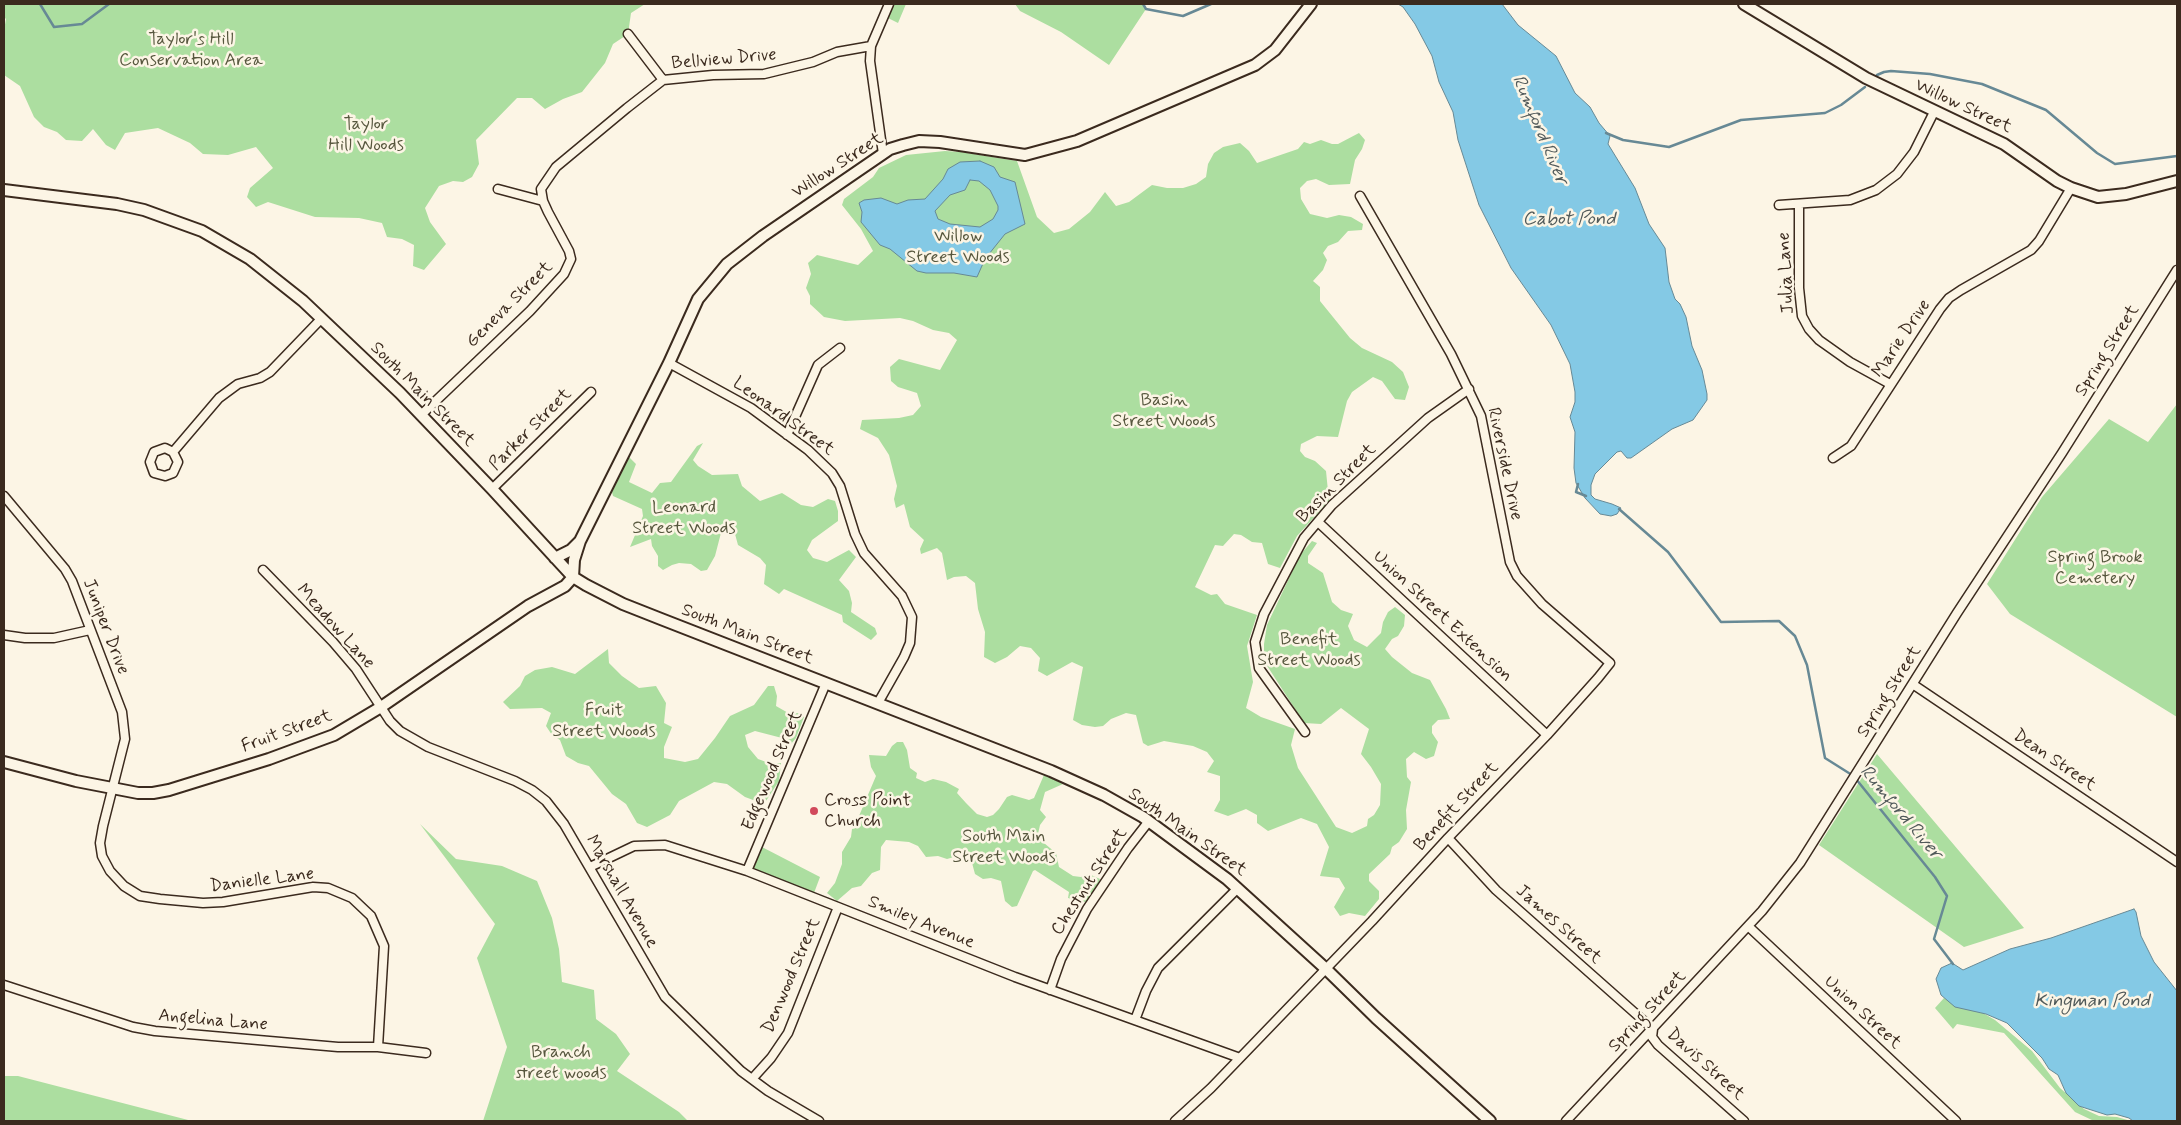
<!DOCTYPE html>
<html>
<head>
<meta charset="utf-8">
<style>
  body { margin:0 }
  #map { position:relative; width:2181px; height:1125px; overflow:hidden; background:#fcf5e5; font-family:Mynerve,sans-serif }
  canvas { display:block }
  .frame { position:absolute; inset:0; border:5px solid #3b2a1e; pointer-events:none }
</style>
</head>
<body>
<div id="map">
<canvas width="2181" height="1125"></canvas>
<div class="frame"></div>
</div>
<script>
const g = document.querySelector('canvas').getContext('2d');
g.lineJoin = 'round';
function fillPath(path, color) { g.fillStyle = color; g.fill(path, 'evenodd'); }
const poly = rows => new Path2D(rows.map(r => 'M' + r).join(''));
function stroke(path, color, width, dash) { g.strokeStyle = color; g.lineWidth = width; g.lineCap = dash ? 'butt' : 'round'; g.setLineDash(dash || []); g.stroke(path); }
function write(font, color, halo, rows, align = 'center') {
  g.font = font + ' Mynerve,sans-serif'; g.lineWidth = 5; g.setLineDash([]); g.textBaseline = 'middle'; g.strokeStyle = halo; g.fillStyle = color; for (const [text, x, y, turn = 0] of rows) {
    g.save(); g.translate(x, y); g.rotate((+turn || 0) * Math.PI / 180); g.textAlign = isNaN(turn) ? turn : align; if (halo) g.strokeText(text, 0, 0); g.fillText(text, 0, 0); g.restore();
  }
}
const green = poly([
  [4,4,645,4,631,13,628,34,613,44,605,63,582,92,563,99,545,109,532,98,517,98,476,140,479,164,472,177,463,182,453,181,439,186,425,208,430,222,446,244,424,270,413,266,414,245,402,239,387,237,382,223,359,218,315,217,268,202,256,207,247,197,250,188,273,168,256,147,228,155,203,154,190,143,158,128,125,133,115,150,106,145,93,129,82,141,66,140,57,132,44,127,34,117,20,86,4,75,4,30,6,19,4,17],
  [888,4,906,4,898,23,882,15],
  [1015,4,1143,4,1146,9,1109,65,1061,32,1020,11],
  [1359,133,1365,140,1362,149,1355,160,1350,184,1329,185,1316,179,1307,181,1300,188,1301,199,1310,214,1327,218,1339,215,1351,217,1363,224,1362,230,1348,231,1338,242,1328,246,1323,253,1327,260,1323,270,1313,281,1320,287,1320,301,1350,338,1362,348,1392,362,1403,372,1409,387,1405,400,1395,399,1382,381,1373,377,1352,392,1347,401,1338,437,1317,436,1301,444,1300,451,1305,457,1315,461,1326,471,1329,501,1297,536,1280,568,1268,564,1262,543,1252,542,1241,535,1234,534,1223,546,1215,545,1195,587,1211,595,1217,594,1225,604,1257,615,1247,646,1253,682,1246,708,1261,717,1295,729,1291,745,1298,768,1336,827,1352,833,1367,826,1368,819,1374,815,1380,805,1381,784,1371,767,1361,754,1369,729,1341,708,1321,724,1304,723,1264,661,1264,644,1267,625,1300,555,1312,541,1317,543,1308,556,1308,563,1323,573,1332,602,1341,610,1353,614,1348,626,1354,640,1367,647,1381,633,1383,622,1388,612,1395,607,1405,615,1404,626,1398,636,1392,639,1385,649,1392,657,1412,673,1430,680,1446,709,1450,719,1438,720,1432,726,1432,733,1438,742,1434,756,1426,759,1414,752,1406,759,1407,777,1411,782,1406,810,1407,829,1399,842,1392,847,1390,854,1369,874,1369,881,1379,891,1379,899,1365,916,1349,913,1340,916,1334,907,1345,888,1339,878,1320,876,1329,847,1317,824,1301,818,1268,831,1257,823,1257,815,1246,809,1228,816,1214,811,1220,800,1220,776,1207,772,1214,761,1207,752,1193,746,1164,741,1148,746,1143,743,1136,715,1126,713,1111,719,1103,726,1095,727,1082,725,1073,720,1083,667,1072,662,1047,676,1038,671,1040,658,1031,648,1020,646,1007,657,995,663,984,657,985,632,978,609,975,583,966,576,954,577,947,580,942,553,937,548,921,554,920,549,924,540,910,527,904,504,896,508,894,499,897,486,889,455,878,438,860,429,862,420,899,418,913,415,921,406,917,393,898,387,891,381,890,367,899,359,940,370,957,340,949,333,933,330,913,321,900,318,845,321,824,317,810,304,810,296,806,288,811,274,808,263,817,255,858,265,873,251,861,229,842,205,844,199,873,177,879,168,906,155,945,151,961,152,1017,161,1037,217,1054,233,1069,229,1090,212,1105,192,1116,206,1129,202,1152,185,1167,188,1183,188,1196,184,1206,177,1208,164,1214,153,1223,147,1240,143,1249,151,1257,163,1298,149,1304,142,1310,144,1321,140,1332,144,1338,144],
  [2177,404,2177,717,2010,614,1987,584,2042,497,2109,419,2148,442],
  [703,443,693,460,698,466,712,475,738,474,742,486,760,501,782,493,801,505,813,507,828,499,835,501,838,511,838,521,812,540,807,550,813,558,827,562,849,550,856,557,839,580,849,591,852,603,851,612,875,628,877,634,871,640,843,622,842,615,784,589,779,594,764,584,766,565,760,558,738,545,735,534,728,529,722,529,715,556,707,570,701,571,691,564,679,563,672,565,663,570,658,566,658,556,652,546,651,539,630,547,643,516,642,509,613,496,612,492,629,457,636,464,629,482,652,493,660,483,671,482,697,446],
  [608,649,609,663,622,676,639,688,656,686,666,703,664,723,672,727,664,747,664,758,685,762,698,759,715,738,730,716,754,705,768,686,774,686,777,696,776,706,790,714,799,713,804,717,796,738,791,744,782,738,755,731,745,735,748,747,758,759,769,763,781,763,779,781,764,804,745,797,727,784,714,782,679,801,670,815,647,827,637,823,626,804,612,794,589,766,578,763,566,756,560,740,552,735,546,726,551,713,542,708,510,709,503,702,520,686,525,676,535,670,552,667,575,674],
  [897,742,903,742,907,750,910,768,917,773,916,778,925,782,933,779,946,782,959,789,957,793,966,803,977,814,987,817,993,815,999,809,1007,797,1012,795,1029,800,1034,798,1044,775,1063,784,1045,792,1040,810,1046,817,1040,825,1038,834,1044,843,1056,853,1059,867,1073,876,1081,877,1089,874,1100,879,1096,890,1089,899,1085,902,1068,898,1069,892,1035,870,1033,871,1017,906,1012,907,1005,901,1001,881,991,878,983,879,975,874,972,863,954,857,947,859,938,856,926,857,918,846,909,842,886,840,881,847,880,870,872,873,861,886,852,888,837,901,827,893,835,883,842,864,842,852,851,837,852,829,861,826,859,816,876,776,871,767,869,755,886,756,892,746],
  [1877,754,2004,904,2024,928,1964,947,1819,845],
  [420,824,456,859,502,866,537,881,552,918,559,949,562,982,594,990,596,1019,616,1034,630,1054,617,1071,679,1112,688,1121,483,1121,507,1047,477,958,495,924],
  [760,846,820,877,814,893,812,894,755,872,752,868],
  [1944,998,1983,1013,1995,1020,2032,1051,2060,1088,2084,1109,2099,1116,2117,1117,2131,1121,2094,1121,2075,1112,2004,1033,1957,1024,1953,1029,1935,1008],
  [4,1076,18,1076,192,1121,4,1121]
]);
const water = poly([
  [1398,4,1502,4,1518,25,1556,56,1575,93,1590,107,1599,123,1610,136,1608,144,1635,188,1649,224,1665,248,1669,282,1675,299,1680,304,1686,317,1692,346,1702,370,1707,394,1707,400,1693,420,1672,429,1631,458,1627,458,1621,451,1617,452,1595,474,1591,485,1591,495,1595,499,1612,504,1621,508,1617,514,1611,516,1600,514,1585,498,1576,483,1574,468,1575,432,1570,417,1575,402,1575,392,1570,364,1551,325,1511,268,1479,205,1458,140,1453,112,1439,82,1432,56,1415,24,1403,7,1398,4],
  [980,161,994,167,1000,177,1015,182,1025,224,1005,234,985,259,977,277,954,273,926,273,917,271,890,249,880,245,861,222,862,212,859,203,864,200,881,198,897,204,908,200,925,199,943,179,948,169,960,162,980,161],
  [970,180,979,181,990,190,998,206,998,210,993,219,980,227,950,224,938,219,935,211,950,195,965,190,970,180],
  [2134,909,2136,912,2141,936,2154,962,2177,991,2177,1121,2133,1121,2129,1118,2115,1114,2107,1115,2079,1106,2066,1093,2058,1075,2049,1069,2042,1058,2007,1023,1986,1014,1955,1007,1941,995,1936,979,1941,968,1952,963,1963,970,2010,949,2051,938,2134,909]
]);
const stream = poly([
  [40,4,54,27,82,24,109,4],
  [1143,4,1146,9,1183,16,1211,4],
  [1877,75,1884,72,1891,71,1930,74,1982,84,2046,110,2097,153,2115,164,2177,156],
  [1606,133,1623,140,1669,147,1741,120,1825,113,1841,105,1865,87],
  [1578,484,1576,492,1586,496],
  [1619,509,1668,552,1721,622,1779,621,1795,636,1807,665,1825,758,1852,775],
  [1856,779,1935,877,1947,896,1934,939,1953,964]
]);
const street = poly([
  [628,34,663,80],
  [883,154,870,61,871,46,889,4],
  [498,189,543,201],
  [1799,204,1799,288,1802,316,1809,329,1819,340,1850,362,1890,384],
  [1779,205,1850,200,1876,190,1897,174,1914,152,1934,112],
  [669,363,751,408,808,450,832,473,840,486,855,534,864,553,902,596,912,617,910,643,904,657,878,703],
  [421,415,530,311,564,274,571,259,569,251,548,212,543,201,541,189,556,167,627,108,663,80,713,75,764,74,813,62,837,52,871,46],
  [787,435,818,365,840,348],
  [173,452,165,448,154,452,150,462,154,473,165,476,173,473,178,462,173,452,219,398,238,384,260,378,270,372,321,319],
  [1833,458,1851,446,1940,309,1949,298,1961,290,2031,250,2039,241,2071,188],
  [492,489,591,392],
  [4,496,65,569,72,581,122,712,125,739,103,826,100,843,102,856,110,871,124,886,140,896,160,899,203,903,223,902,313,887,328,888,352,898,371,916,384,946,378,1047],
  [1318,522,1547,735],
  [263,570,333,642,356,669,390,721,400,731,428,747,515,781,532,790,546,801,564,824,665,997,741,1071,768,1091,819,1121],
  [4,635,25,638,54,638,90,630],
  [1914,685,2177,862],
  [1305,732,1259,668,1255,642,1264,614,1304,538,1332,505,1428,418,1469,389],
  [1448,838,1496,890,1653,1029,1652,1037,1658,1045,1744,1121],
  [590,867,634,846,665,845,747,871,1015,977,1240,1058],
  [747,871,826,683],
  [1748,926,1956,1121],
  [4,985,133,1027,155,1031,338,1047,378,1047,426,1053],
  [1050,990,1061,959,1087,909,1128,848,1149,821],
  [1135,1020,1146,991,1158,968,1238,888],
  [752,1079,771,1058,788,1033,838,907],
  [1175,1121,1211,1088,1372,921,1448,838,1547,735,1598,678,1610,663,1542,604,1517,576,1510,562,1481,416,1451,354,1360,196],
  [1566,1121,1762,911,1800,863,1957,613,2062,453,2177,270]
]);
const secondary = poly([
  [1744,4,1866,78,2004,144,2057,181,2071,188,2098,197,2126,194,2177,181],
  [4,190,117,204,144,210,202,231,250,259,303,301,400,393,492,489,561,564,573,577,586,585,623,604,661,619,1051,771,1104,795,1143,817,1227,879,1326,969,1376,1018,1490,1121],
  [580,541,669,363,698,299,727,264,763,236,890,149,903,145,919,141,940,142,1025,155,1077,141,1255,65,1275,50,1311,4],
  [555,558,571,550,580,541,574,560,573,577],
  [4,762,76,781,138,793,153,793,169,790,269,759,334,735,381,707,528,606,565,586,573,577]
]);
const markers = [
  [814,811,5,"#d1495b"]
];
const parkNames = [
  ["Taylor's Hill",191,40],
  ["Conservation Area",191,61],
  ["Taylor",366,125],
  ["Hill Woods",366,146],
  ["Willow",958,237],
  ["Street Woods",958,258],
  ["Basin",1164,401],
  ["Street Woods",1164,422],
  ["Leonard",684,508],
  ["Street Woods",684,529],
  ["Spring Brook",2095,558],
  ["Cemetery",2095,579],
  ["Benefit",1309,640],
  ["Street Woods",1309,661],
  ["Fruit",604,711],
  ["Street Woods",604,732],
  ["South Main",1004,837],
  ["Street Woods",1004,858],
  ["Branch",561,1053],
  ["street woods",561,1074]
];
const streetNames = [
  ["Bellview Drive",724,60,-5],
  ["Willow Street",1963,107,25],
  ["Willow Street",838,166,-33],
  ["Julia Lane",1787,273,-93],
  ["Geneva Street",510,305,-45],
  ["Marie Drive",1902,339,-56],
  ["Spring Street",2108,351,-58],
  ["South Main Street",422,395,45],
  ["Leonard Street",783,417,36],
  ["Parker Street",531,430,-45],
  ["Riverside Drive",1504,464,78],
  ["Basin Street",1337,484,-45],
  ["Union Street Extension",1442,617,43],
  ["Juniper Drive",105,627,69],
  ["Meadow Lane",335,627,48],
  ["South Main Street",747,635,21],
  ["Spring Street",1890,692,-58],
  ["Fruit Street",287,732,-20],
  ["Dean Street",2054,761,34],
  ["Edgewood Street",773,771,-67],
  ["Benefit Street",1457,807,-47],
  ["South Main Street",1187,833,35],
  ["Danielle Lane",262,881,-7],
  ["Chestnut Street",1090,882,-57],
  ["Marshall Avenue",621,892,60],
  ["Smiley Avenue",921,923,22],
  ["James Street",1558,925,42],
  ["Denwood Street",792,976,-67],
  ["Spring Street",1648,1012,-47],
  ["Union Street",1862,1013,43],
  ["Angelina Lane",213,1021,5],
  ["Davis Street",1705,1065,42]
];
const poiNames = [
  ["Cross Point",824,801],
  ["Church",824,822]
];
const waterNames = [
  ["Rumford River",1539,130,67],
  ["Cabot Pond",1569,220],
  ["Rumford River",1900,813,50],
  ["Kingman Pond",2092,1002]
];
fillPath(green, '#acdea0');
fillPath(water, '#84c9e5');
stroke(water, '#678995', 1);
stroke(stream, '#678995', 2.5);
stroke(street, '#3b2a1e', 11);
stroke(secondary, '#3b2a1e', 14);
stroke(street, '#fcf5e5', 8);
stroke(secondary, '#fcf5e5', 10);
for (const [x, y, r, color] of markers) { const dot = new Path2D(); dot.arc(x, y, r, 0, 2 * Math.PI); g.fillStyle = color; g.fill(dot); stroke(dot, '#fcf5e5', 2); }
write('18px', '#57573e', '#fcf5e5', parkNames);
write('18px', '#3b2a1e', '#fcf5e5', streetNames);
write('18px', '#3b2a1e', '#fcf5e5', poiNames, 'left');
write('italic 19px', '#515a5a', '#fcf5e5', waterNames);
</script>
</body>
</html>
